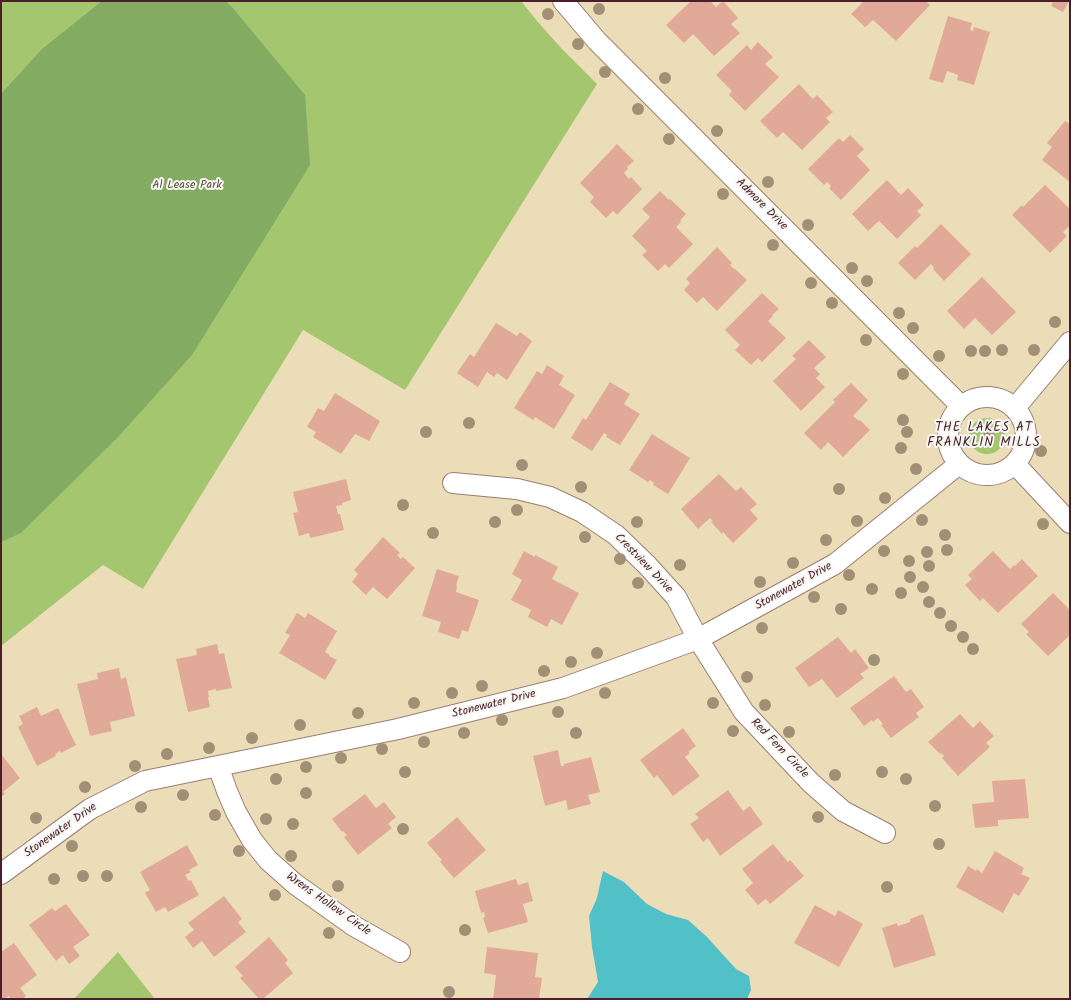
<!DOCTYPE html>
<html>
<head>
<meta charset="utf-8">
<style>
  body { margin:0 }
  #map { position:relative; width:1071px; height:1000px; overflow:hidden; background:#ecddb9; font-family:Kalam,sans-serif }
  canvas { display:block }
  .frame { position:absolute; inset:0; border:2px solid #4a1f2b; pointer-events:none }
</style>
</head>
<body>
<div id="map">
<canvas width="1071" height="1000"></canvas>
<div class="frame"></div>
</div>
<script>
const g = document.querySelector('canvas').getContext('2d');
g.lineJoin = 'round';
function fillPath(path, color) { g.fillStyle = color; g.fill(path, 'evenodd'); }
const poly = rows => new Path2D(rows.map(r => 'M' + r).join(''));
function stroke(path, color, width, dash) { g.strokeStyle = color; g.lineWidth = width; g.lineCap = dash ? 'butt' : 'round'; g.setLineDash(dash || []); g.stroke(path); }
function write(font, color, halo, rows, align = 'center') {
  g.font = font + ' Kalam,sans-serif'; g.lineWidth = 4; g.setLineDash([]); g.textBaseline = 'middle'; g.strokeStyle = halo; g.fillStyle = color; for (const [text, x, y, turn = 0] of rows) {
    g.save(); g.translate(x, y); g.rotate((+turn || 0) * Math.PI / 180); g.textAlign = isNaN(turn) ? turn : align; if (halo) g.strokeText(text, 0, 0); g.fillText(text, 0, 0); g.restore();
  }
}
const green = poly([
  [1,1,521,1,537,21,562,49,597,84,405,390,303,330,143,589,103,565,1,646],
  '969 436a18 18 0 1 1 36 0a18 18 0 1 1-36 0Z',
  [118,952,155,999,74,999]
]);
const forest = poly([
  [102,1,225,1,232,7,305,95,310,165,192,355,118,437,21,533,1,542,1,94,42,49]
]);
const water = poly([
  [603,871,624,882,647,904,666,914,688,920,706,936,736,969,749,976,751,990,747,999,587,999,598,982,592,947,589,916,597,898,600,884]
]);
const building = poly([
  [691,1,710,1,716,7,723,1,738,18,731,24,740,33,714,56,693,34,684,43,666,25],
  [864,1,926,1,930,5,896,41,873,20,865,27,851,14],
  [1053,1,1069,1,1063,12,1051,6],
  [948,16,972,23,970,30,973,31,974,27,990,32,974,85,957,80,958,75,947,71,943,83,929,79],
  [758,42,773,57,765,64,779,77,745,111,729,95,732,91,716,75,747,45,751,50],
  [799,84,813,99,817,95,833,112,826,118,830,122,802,150,783,132,777,138,760,121],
  [1065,121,1070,124,1070,182,1042,160,1052,147,1047,143],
  [850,135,864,149,857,156,870,170,841,200,829,188,831,186,827,182,824,185,808,169,839,138,843,142],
  [617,144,634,161,627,167,628,169,624,173,629,179,631,177,642,189,617,215,613,211,606,218,590,202,594,197,580,183],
  [887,180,901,195,908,188,924,205,917,211,921,215,897,239,879,221,868,231,852,214],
  [1045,185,1070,209,1070,229,1068,227,1063,232,1067,236,1050,253,1012,215,1022,205,1023,207],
  [660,191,669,200,670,199,686,214,680,221,681,222,676,227,693,244,669,268,665,264,658,271,642,255,647,251,632,236,650,217,642,209],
  [941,224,971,254,944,281,933,269,934,268,931,264,915,280,898,263,915,246,917,248],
  [717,247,732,263,730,265,734,269,735,269,747,280,717,311,703,297,697,303,684,290,690,283,686,279],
  [982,277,1016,312,992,335,975,318,964,329,947,311],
  [762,293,779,309,772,315,773,316,768,321,786,338,762,362,758,358,751,365,735,350,740,345,725,330],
  [496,323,517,336,520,332,532,341,507,380,497,373,494,377,487,372,478,387,457,373,470,354,474,357],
  [809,340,826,357,814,368,820,374,816,378,825,387,801,411,773,381,796,359,792,356],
  [547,365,564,376,559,385,575,395,554,429,535,417,533,420,514,408,537,371,542,374],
  [610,382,630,394,624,404,640,414,620,445,606,437,607,435,604,433,592,451,571,438,583,418,586,420],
  [851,383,868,400,853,416,859,421,860,420,870,430,843,457,828,442,821,450,804,433,835,402,833,400],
  [335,393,380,421,369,441,355,434,341,454,313,437,316,432,307,427,318,408,324,411],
  [652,434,690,458,668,494,653,485,654,483,650,480,648,482,629,470],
  [719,474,736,491,741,487,757,504,750,510,758,519,733,543,723,532,722,534,711,522,713,521,710,518,698,529,681,509],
  [346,479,351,500,342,503,342,505,336,506,338,514,340,514,344,530,310,538,309,533,299,536,293,513,298,512,293,492],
  [383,537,400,553,397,555,401,559,403,557,415,568,387,599,373,587,366,595,352,582,358,574,354,570],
  [524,551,535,557,535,555,558,567,552,579,579,593,562,625,551,619,547,627,528,617,531,610,511,600,522,580,512,574],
  [993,551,1010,569,1014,565,1015,566,1022,559,1038,576,998,613,983,598,980,601,965,585,972,579,968,575],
  [437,569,459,576,456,586,457,586,456,592,479,600,468,632,462,630,459,639,438,632,441,622,422,616],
  [1053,593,1070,610,1070,635,1048,656,1026,634,1029,632,1021,624],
  [297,613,305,618,308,613,337,631,325,652,330,655,329,656,337,660,325,680,279,653,290,635,285,633],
  [838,637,851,653,855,649,869,668,860,674,864,678,837,698,822,679,809,687,795,668],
  [217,644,219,654,224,653,232,688,216,691,216,689,208,691,209,697,208,697,210,707,188,712,176,659,197,655,196,649],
  [119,668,121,679,126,677,135,716,110,722,112,731,90,736,77,684,98,679,97,673],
  [894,676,906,692,911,689,924,707,916,713,919,717,891,738,881,725,883,724,878,718,873,722,872,720,864,726,850,708],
  [37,707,41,716,58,708,76,745,61,753,60,751,55,754,56,756,37,766,18,727,23,724,19,716],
  [960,714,973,728,980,721,994,736,986,743,990,747,958,776,942,758,944,756,941,753,940,754,928,742],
  [683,728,696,746,688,752,690,753,685,757,700,776,673,796,657,775,654,778,640,760],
  [558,750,561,766,564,766,564,764,591,757,600,792,588,795,591,804,568,810,566,800,545,806,533,756],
  [1,754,20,778,3,792,5,794,1,797],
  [1025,779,1029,818,998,820,998,826,975,828,972,804,994,802,992,781],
  [728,790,743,811,750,806,763,824,720,856,708,838,703,842,690,824,699,818,695,814],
  [365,794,376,808,384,802,396,817,388,824,392,828,358,855,344,837,347,835,343,831,342,832,332,819],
  [457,817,486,850,454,878,440,862,442,860,427,843],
  [773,844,788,862,790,860,804,876,770,904,766,899,758,905,745,890,753,883,742,869],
  [187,845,198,865,189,870,191,872,185,875,189,881,191,880,199,895,168,912,165,907,156,912,145,893,150,890,140,872],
  [995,851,1024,868,1021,874,1030,878,1019,896,1014,893,1003,913,956,887,968,866,976,871,977,869,982,873],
  [516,879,518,885,528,882,533,901,523,904,528,922,488,933,483,918,485,917,484,912,481,913,475,891],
  [224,896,242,919,238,922,246,932,214,957,202,941,193,948,185,937,194,930,188,923],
  [66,904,90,935,73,947,80,956,69,964,63,955,56,961,29,925,52,908,55,911],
  [815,905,835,916,838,910,863,924,839,967,794,943],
  [923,914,936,955,894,968,882,928,897,923,898,926,910,922,910,919],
  [269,937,288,960,285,963,293,973,263,999,259,999,240,978,243,976,235,967],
  [14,943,37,975,20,988,26,996,23,999,11,999,9,996,4,999,1,999,1,952],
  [487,947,538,953,535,977,542,978,539,999,493,999,496,975,484,973]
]);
const minor = poly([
  [563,1,597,41,961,406],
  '948 436a39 39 0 1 1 78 0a39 39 0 1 1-78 0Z',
  [1015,408,1070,342],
  [1015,464,1070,523],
  [453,483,517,489,550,497,582,512,616,535,647,565,676,597,698,639,744,712,811,783,843,811,885,833],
  [218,766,227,791,236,812,252,840,268,860,295,884,354,926,400,952],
  [1,874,90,809,145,781,398,729,563,688,698,639,835,564,959,464]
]);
const trees = [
  [599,9],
  [548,14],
  [578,44],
  [605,72],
  [665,78],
  [638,109],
  [717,131],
  [669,139],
  [768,182],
  [723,194],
  [808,225],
  [773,245],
  [852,268],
  [867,281],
  [811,283],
  [832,303],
  [899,313],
  [1055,322],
  [913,328],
  [866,340],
  [1002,350],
  [1034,350],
  [971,351],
  [985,351],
  [939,356],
  [903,374],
  [903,420],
  [469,423],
  [426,432],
  [907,432],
  [989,437],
  [901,448],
  [1041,451],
  [522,465],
  [916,469],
  [581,487],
  [839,489],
  [885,498],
  [403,505],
  [517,510],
  [922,520],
  [857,521],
  [495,522],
  [637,522],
  [1043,524],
  [433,533],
  [945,535],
  [585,537],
  [826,540],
  [947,550],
  [884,551],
  [927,552],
  [620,559],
  [909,561],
  [793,563],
  [680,565],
  [929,566],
  [849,575],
  [910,577],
  [760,582],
  [638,583],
  [923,587],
  [872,589],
  [901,593],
  [814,597],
  [929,602],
  [841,609],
  [940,613],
  [951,626],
  [762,628],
  [963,637],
  [973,649],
  [597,653],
  [874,660],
  [571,662],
  [544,671],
  [747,677],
  [482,686],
  [452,693],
  [605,693],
  [414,703],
  [713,703],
  [765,705],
  [558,712],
  [358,713],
  [502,720],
  [300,725],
  [733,731],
  [789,732],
  [464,733],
  [576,733],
  [252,738],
  [424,742],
  [209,748],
  [382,749],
  [167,754],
  [341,758],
  [135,766],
  [306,767],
  [405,772],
  [882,772],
  [835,775],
  [276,779],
  [906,779],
  [85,787],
  [306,793],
  [183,795],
  [935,806],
  [141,807],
  [215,815],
  [818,817],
  [36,818],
  [266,819],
  [293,824],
  [403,829],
  [939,844],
  [72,846],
  [239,851],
  [291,856],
  [83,876],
  [107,876],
  [54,879],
  [338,886],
  [887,887],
  [275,895],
  [465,930],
  [329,933],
  [449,992]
];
const parkNames = [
  ["Al Lease Park",187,186]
];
const streetNames = [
  ["Admore Drive",761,205,45],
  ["Crestview Drive",643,564,46],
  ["Stonewater Drive",794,587,-29],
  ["Stonewater Drive",494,705,-14],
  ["Red Fern Circle",779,749,46],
  ["Stonewater Drive",61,831,-35],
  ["Wrens Hollow Circle",328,905,35]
];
const neighbourhoodNames = [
  ["THE LAKES AT",984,429],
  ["FRANKLIN MILLS",984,444]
];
fillPath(green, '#a4c66f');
fillPath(forest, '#83ab62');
fillPath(water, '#52c0c7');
fillPath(building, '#e1aa98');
stroke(minor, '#9b7e72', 22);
stroke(minor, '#fff', 20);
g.fillStyle = '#a29076';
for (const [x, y] of trees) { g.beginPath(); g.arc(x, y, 6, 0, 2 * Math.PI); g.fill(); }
write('12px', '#65513f', '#f6f6f2', parkNames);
write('12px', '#4a1f2b', '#f6f6f2', streetNames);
g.letterSpacing = '1px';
write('13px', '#4a1f2b', '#f6f6f2', neighbourhoodNames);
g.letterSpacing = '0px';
</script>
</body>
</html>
